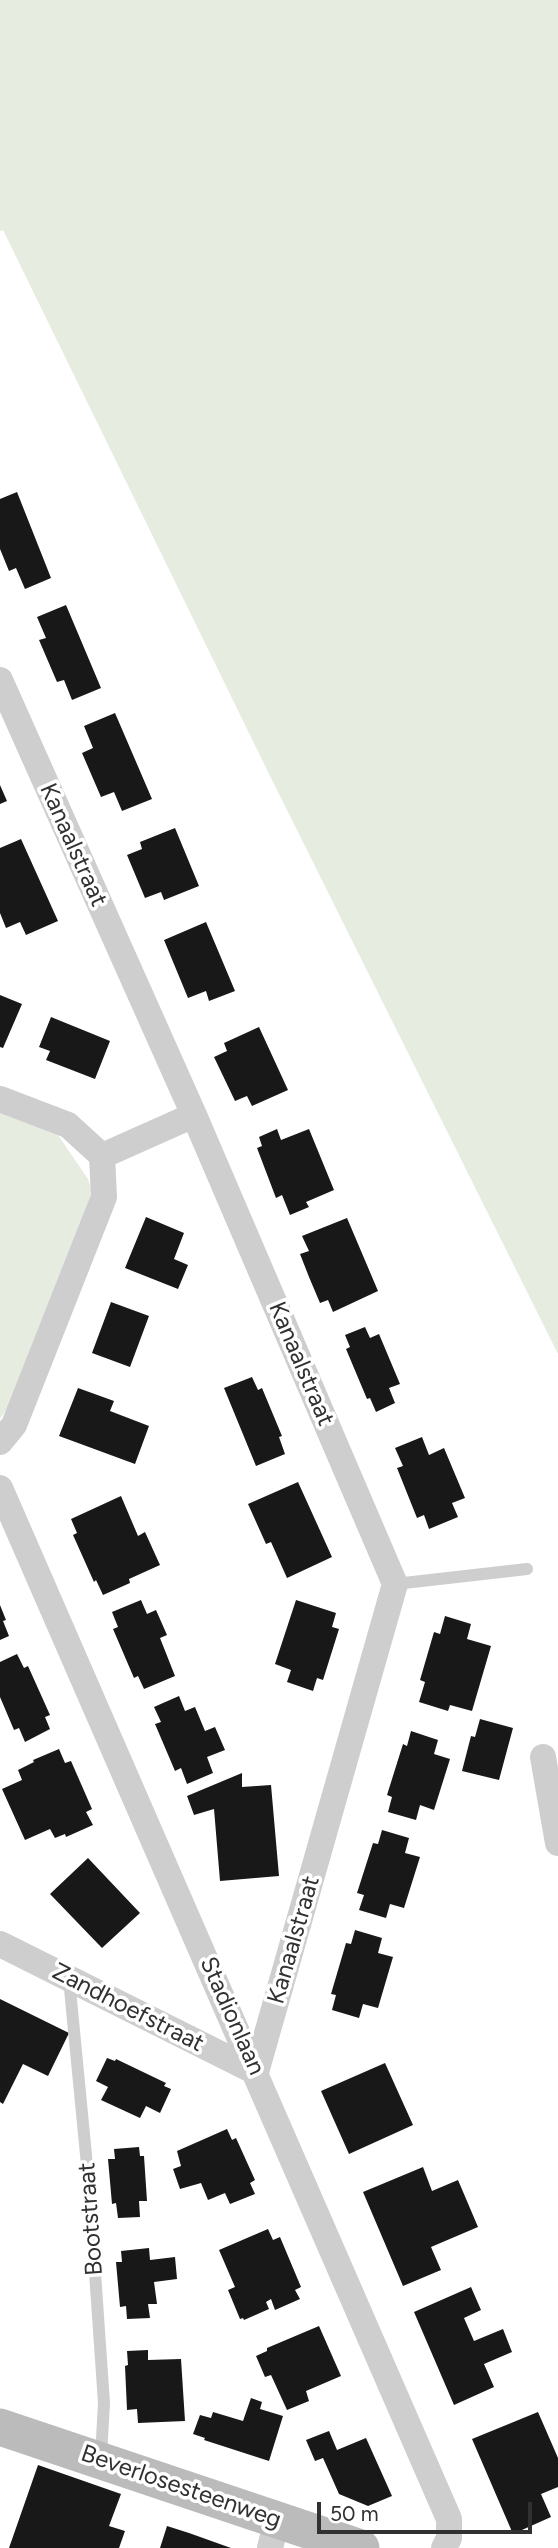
<!DOCTYPE html>
<html>
<head>
<meta charset="utf-8">
<style>
  body { margin:0 }
  #map { position:relative; width:558px; height:2548px; overflow:hidden; background:#fff; font-family:Figtree,sans-serif }
  canvas { display:block }
  .scale { position:absolute; left:317px; top:2502px; width:215px; height:32px; box-sizing:border-box; border:4px solid #313131; border-top:0; padding-left:9px; font-size:21px; line-height:24px; white-space:nowrap; color:#313131; -webkit-text-stroke:5px #fff; paint-order:stroke }
</style>
</head>
<body>
<div id="map">
<canvas width="558" height="2548"></canvas>
<div class="scale">50 m</div>
</div>
<script>
const g = document.querySelector('canvas').getContext('2d');
g.lineJoin = 'round';
function fillPath(path, color) { g.fillStyle = color; g.fill(path, 'evenodd'); }
const poly = rows => new Path2D(rows.map(r => 'M' + r).join(''));
function stroke(path, color, width, dash) { g.strokeStyle = color; g.lineWidth = width; g.lineCap = dash ? 'butt' : 'round'; g.setLineDash(dash || []); g.stroke(path); }
function write(font, color, halo, rows, align = 'center') {
  g.font = font + ' Figtree,sans-serif'; g.lineWidth = 7; g.setLineDash([]); g.textBaseline = 'middle'; g.strokeStyle = halo; g.fillStyle = color; for (const [text, x, y, turn = 0] of rows) {
    g.save(); g.translate(x, y); g.rotate((+turn || 0) * Math.PI / 180); g.textAlign = isNaN(turn) ? turn : align; if (halo) g.strokeText(text, 0, 0); g.fillText(text, 0, 0); g.restore();
  }
}
const green = poly([
  [0,0,558,0,558,1354,270,776,3,230,0,231],
  [0,1112,58,1135,88,1179,91,1188,90,1198,7,1409,0,1419]
]);
const building = poly([
  [17,492,51,578,25,589,16,568,9,571,0,549,0,499],
  [66,605,101,688,72,700,64,680,57,682,39,640,46,638,37,617],
  [115,713,152,799,122,811,114,792,101,797,82,753,93,748,84,726],
  [0,785,7,801,0,804],
  [175,828,199,886,164,900,161,892,145,898,127,855,142,849,140,842],
  [21,839,58,921,26,935,20,922,6,928,0,913,0,848],
  [206,922,235,991,209,1001,206,991,188,998,164,940],
  [0,995,22,1004,3,1048,0,1047],
  [51,1017,110,1041,95,1079,46,1060,50,1051,39,1047],
  [259,1027,288,1090,252,1106,247,1096,235,1101,214,1057,227,1051,224,1043],
  [277,1129,281,1140,309,1129,334,1190,306,1202,309,1207,290,1215,282,1195,276,1198,257,1148,262,1146,259,1137],
  [146,1217,184,1233,174,1259,188,1265,178,1289,125,1268],
  [347,1218,378,1291,333,1312,328,1300,320,1303,309,1277,300,1254,309,1251,302,1236],
  [111,1302,149,1316,130,1367,92,1353],
  [365,1327,370,1338,379,1334,400,1384,389,1388,395,1403,376,1412,370,1398,367,1399,346,1349,350,1347,345,1335],
  [252,1377,258,1390,262,1388,282,1436,279,1437,285,1454,256,1466,224,1388],
  [78,1388,114,1401,110,1411,149,1426,135,1464,59,1436],
  [422,1437,429,1455,444,1448,465,1498,452,1503,458,1517,429,1529,424,1515,417,1518,397,1468,403,1466,395,1448],
  [298,1482,332,1557,287,1578,271,1542,266,1544,248,1504],
  [121,1496,138,1536,145,1532,160,1565,129,1579,130,1583,103,1595,96,1580,94,1582,73,1535,77,1533,71,1519],
  [141,1600,147,1614,156,1610,167,1635,160,1638,175,1676,144,1689,138,1676,134,1678,113,1629,118,1627,112,1612],
  [296,1600,336,1613,332,1627,339,1629,323,1680,317,1678,313,1691,287,1682,291,1670,275,1664],
  [0,1605,6,1620,3,1621,9,1636,0,1640],
  [445,1616,471,1624,467,1639,491,1646,472,1711,450,1705,448,1711,419,1702,425,1682,420,1680,434,1632,440,1634],
  [17,1654,24,1668,28,1666,50,1715,45,1717,50,1729,25,1742,19,1728,14,1730,0,1697,0,1662],
  [179,1696,185,1711,195,1707,205,1731,215,1727,225,1750,207,1757,213,1773,187,1784,181,1768,175,1771,155,1724,161,1722,154,1707],
  [480,1719,513,1728,499,1780,462,1771,471,1736,475,1737],
  [411,1731,438,1740,434,1754,450,1759,434,1810,420,1805,416,1820,388,1812,392,1797,387,1795,403,1744,407,1746],
  [59,1749,65,1763,71,1761,92,1809,86,1812,93,1825,66,1837,65,1834,55,1838,50,1829,25,1840,2,1789,22,1780,18,1770,34,1762,33,1760],
  [242,1773,242,1787,271,1785,279,1876,220,1881,214,1809,194,1815,187,1796],
  [382,1830,409,1838,405,1853,420,1857,404,1908,390,1904,386,1918,359,1910,364,1895,357,1893,373,1843,378,1844],
  [88,1858,140,1913,102,1948,50,1894],
  [355,1930,382,1938,378,1953,393,1957,378,2008,363,2004,359,2018,332,2010,336,1995,331,1994,346,1943,351,1944],
  [0,1999,69,2033,48,2076,23,2064,3,2104,0,2102],
  [107,2058,115,2061,116,2059,166,2083,164,2086,171,2089,160,2113,146,2106,140,2118,101,2100,108,2087,96,2081],
  [385,2063,413,2125,349,2154,321,2091],
  [227,2129,232,2140,236,2138,255,2180,250,2183,255,2194,230,2204,225,2193,208,2200,201,2183,180,2189,173,2169,181,2166,177,2151],
  [139,2147,140,2156,144,2156,147,2201,139,2201,140,2217,118,2218,116,2203,112,2204,108,2159,115,2159,114,2149],
  [423,2167,432,2191,458,2180,478,2227,431,2247,441,2270,403,2286,363,2192],
  [268,2229,273,2240,280,2237,301,2287,295,2290,300,2299,275,2310,271,2299,266,2302,269,2309,244,2320,243,2318,240,2319,228,2290,235,2287,219,2250],
  [149,2248,150,2260,175,2257,177,2279,154,2282,157,2304,148,2304,150,2318,127,2319,126,2306,120,2307,116,2262,122,2262,121,2251],
  [471,2287,481,2310,464,2318,474,2341,503,2329,512,2352,484,2364,494,2387,454,2405,414,2312],
  [319,2326,341,2376,306,2391,309,2401,287,2410,271,2375,265,2377,256,2356,267,2351,267,2348],
  [148,2350,148,2360,181,2359,185,2421,138,2423,137,2409,127,2410,125,2366,128,2365,127,2351],
  [251,2398,262,2402,260,2409,283,2416,269,2461,204,2440,205,2438,193,2434,200,2415,211,2418,213,2412,243,2421],
  [538,2412,558,2458,558,2487,541,2494,551,2517,513,2534,472,2439],
  [329,2431,337,2450,366,2438,392,2496,368,2506,339,2494,323,2458,315,2461,306,2440],
  [38,2465,121,2494,109,2526,125,2531,119,2548,9,2548],
  [167,2526,189,2533,231,2548,160,2548]
]);
const lane = poly([
  [395,1584,527,1569],
  [69,1979,89,2186,104,2403,101,2456]
]);
const street = poly([
  [0,680,194,1115,395,1584,256,2072,0,1944],
  [0,1099,68,1125,102,1156,104,1197,14,1425,0,1442],
  [102,1156,194,1115],
  [0,1488,449,2519,449,2538,444,2548],
  [543,1757,558,1843],
  [270,2548,277,2520]
]);
const secondary = poly([
  [0,2427,361,2548]
]);
const streetNames = [
  ["Kanaalstraat",73,845,66],
  ["Kanaalstraat",301,1364,67],
  ["Kanaalstraat",294,1940,-74],
  ["Zandhoefstraat",128,2008,27],
  ["Stadionlaan",232,2016,66],
  ["Bootstraat",91,2219,-94],
  ["Beverlosesteenweg",181,2487,19]
];
fillPath(green, '#e6ede0');
fillPath(building, '#181818');
stroke(lane, '#cecece', 12);
stroke(street, '#cecece', 26);
stroke(secondary, '#bbb', 37);
write('24px', '#313131', '#fff', streetNames);
</script>
</body>
</html>
